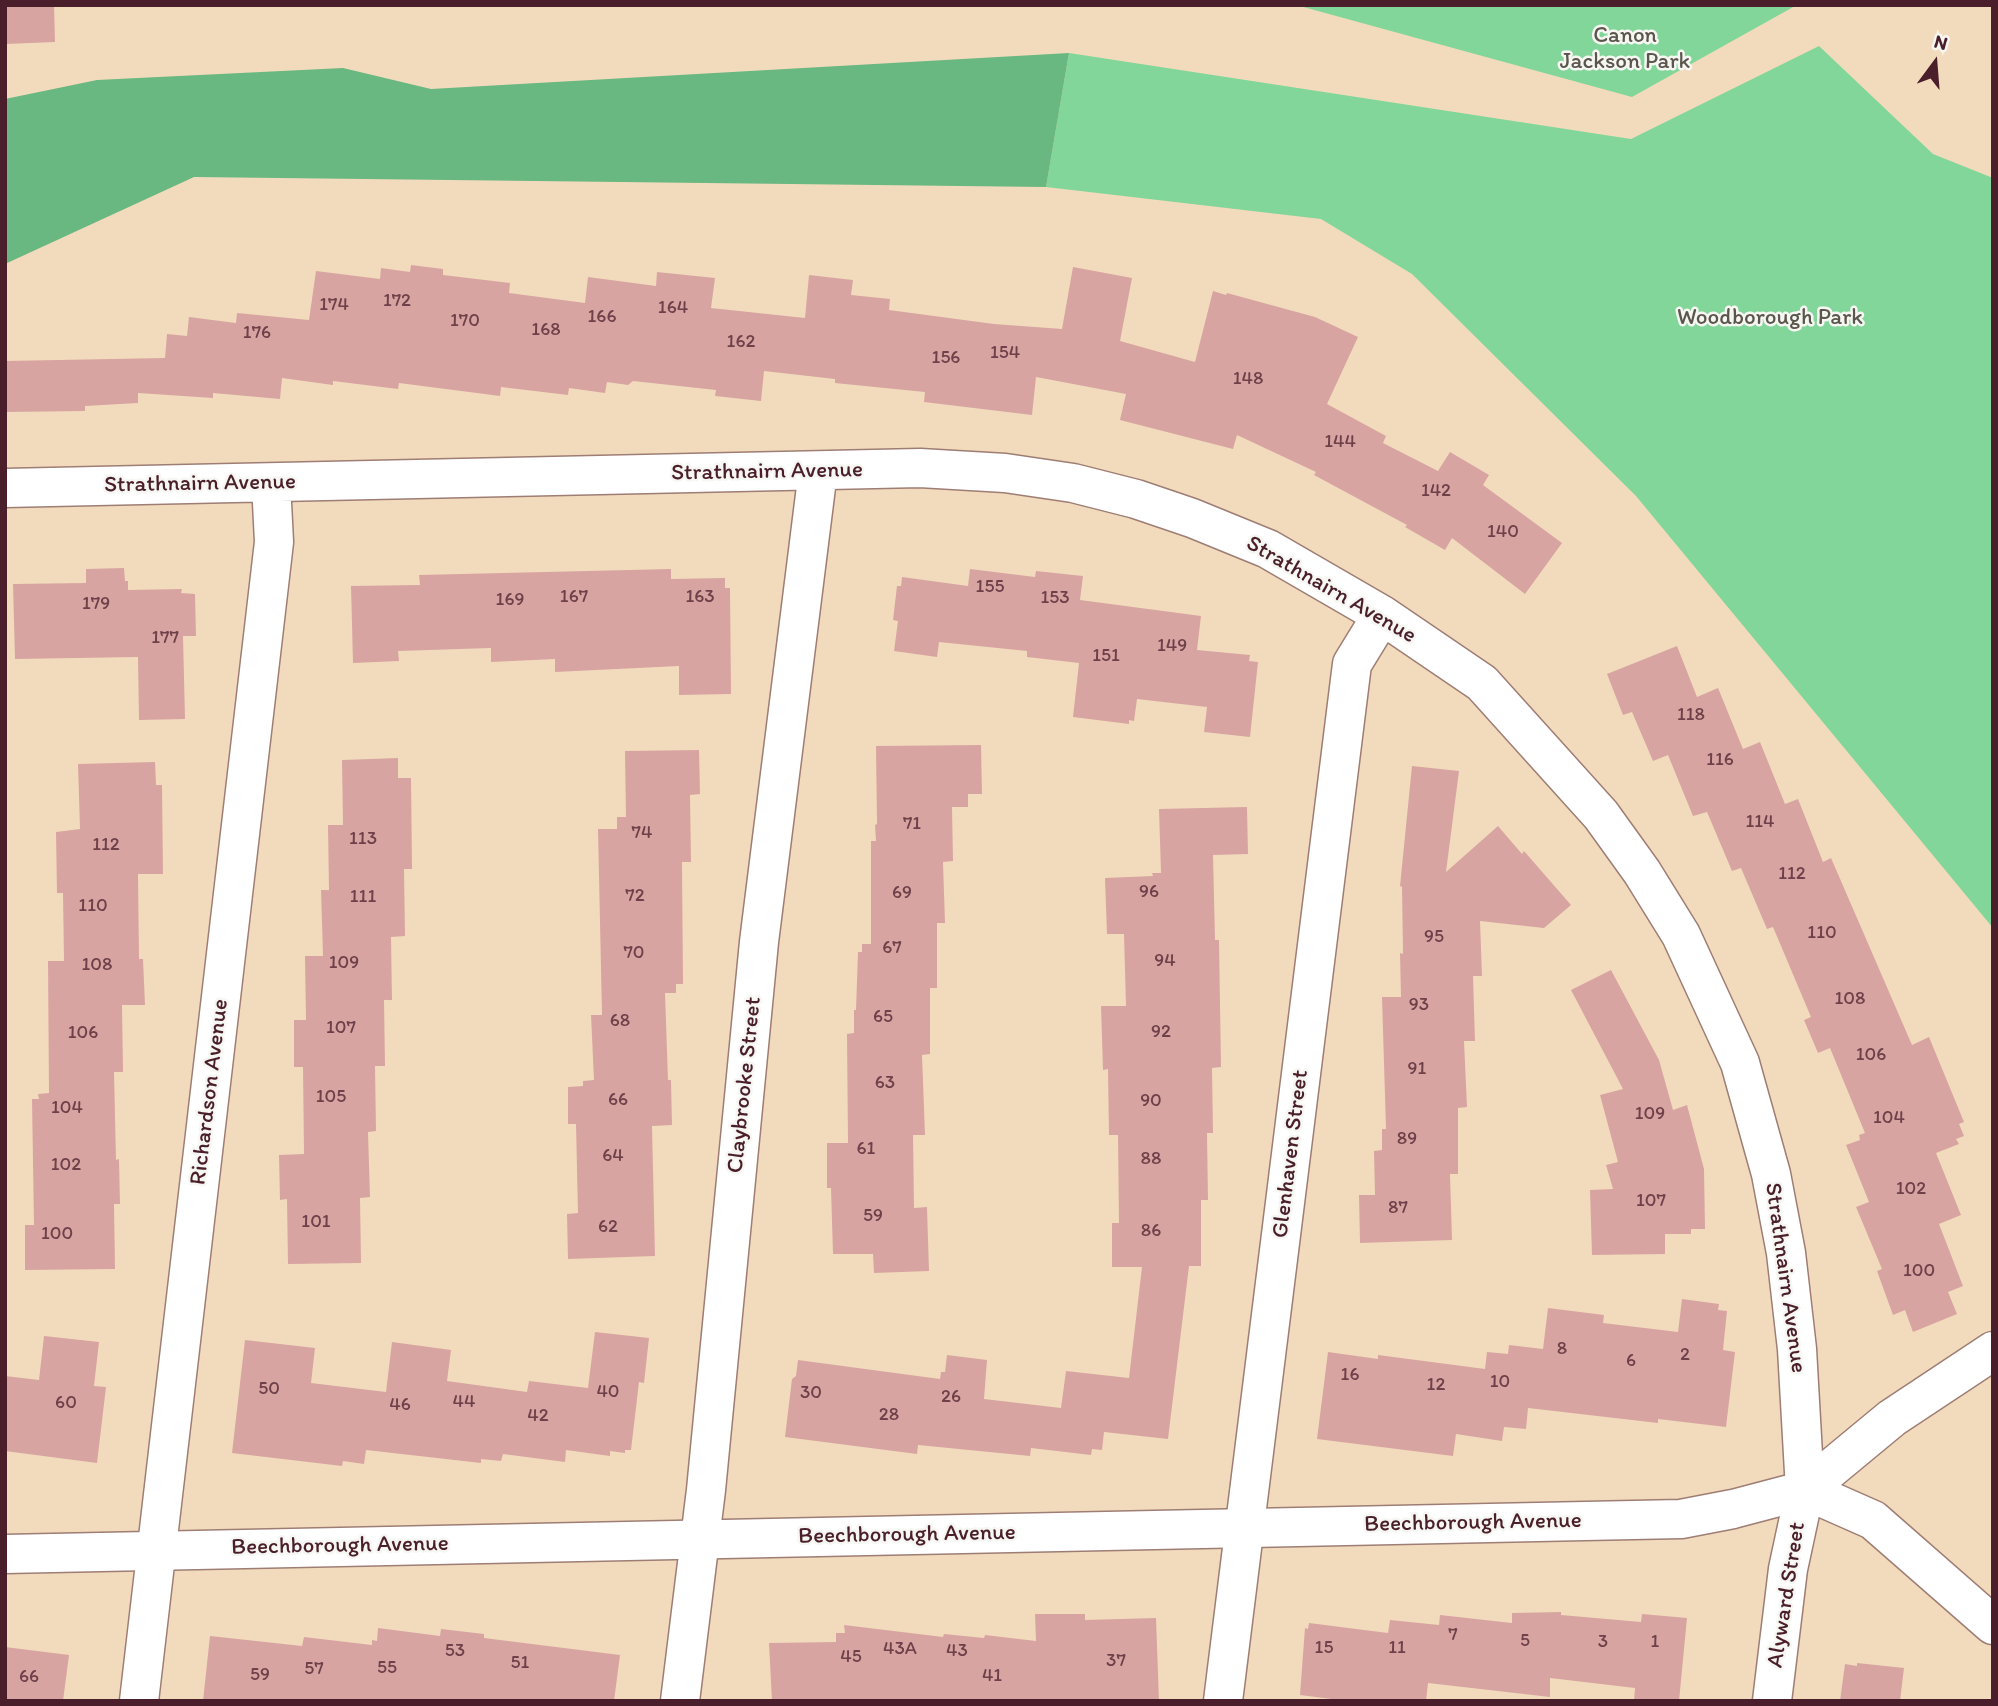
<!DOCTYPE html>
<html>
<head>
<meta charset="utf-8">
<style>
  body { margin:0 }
  #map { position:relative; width:1998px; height:1706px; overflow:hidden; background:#f2dbbc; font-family:Itim,sans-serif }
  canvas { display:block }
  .frame { position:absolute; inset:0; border:7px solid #4a1f2b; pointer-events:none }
  .north { position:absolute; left:1900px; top:28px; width:70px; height:70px; -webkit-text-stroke:5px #f6f6f2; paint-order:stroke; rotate:16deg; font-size:19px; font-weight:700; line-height:28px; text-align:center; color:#4a1f2b }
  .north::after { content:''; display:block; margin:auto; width:24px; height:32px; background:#4a1f2b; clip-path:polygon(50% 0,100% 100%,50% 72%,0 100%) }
</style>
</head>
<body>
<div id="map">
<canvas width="1998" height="1706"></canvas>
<div class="frame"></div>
<div class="north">N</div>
</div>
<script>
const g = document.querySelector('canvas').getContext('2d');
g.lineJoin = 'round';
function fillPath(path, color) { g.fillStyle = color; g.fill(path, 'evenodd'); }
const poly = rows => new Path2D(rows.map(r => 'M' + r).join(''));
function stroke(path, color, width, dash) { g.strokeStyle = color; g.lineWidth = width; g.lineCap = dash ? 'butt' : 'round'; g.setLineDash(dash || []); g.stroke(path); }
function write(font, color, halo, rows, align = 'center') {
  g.font = font + ' Itim,sans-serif'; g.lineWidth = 5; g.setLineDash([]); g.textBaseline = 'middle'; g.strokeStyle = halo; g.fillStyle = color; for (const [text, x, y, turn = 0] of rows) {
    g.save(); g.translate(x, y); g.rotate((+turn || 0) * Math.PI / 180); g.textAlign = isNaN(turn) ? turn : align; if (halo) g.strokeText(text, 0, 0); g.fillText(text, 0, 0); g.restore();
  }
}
const green = poly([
  [1296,5,1794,5,1795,6,1632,97],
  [1819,46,1933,154,1993,178,1993,928,1636,496,1412,274,1321,219,1046,187,1069,53,1631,139]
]);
const forest = poly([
  [1069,53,1046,187,194,177,5,264,5,99,97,80,343,68,431,89]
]);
const building = poly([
  [5,5,54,5,55,42,5,44],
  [411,265,443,269,443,275,510,283,509,293,585,303,588,277,656,286,657,272,715,278,711,308,805,318,809,275,853,280,851,295,890,299,889,310,994,324,1062,329,1073,267,1132,278,1120,341,1195,362,1213,291,1226,295,1227,293,1315,317,1358,337,1327,404,1386,436,1383,443,1438,471,1450,452,1489,475,1483,485,1562,543,1525,594,1452,538,1445,550,1405,527,1407,525,1314,475,1316,472,1237,435,1233,449,1120,420,1126,394,1036,377,1032,415,924,402,925,392,835,383,835,379,764,371,761,401,715,396,716,390,633,381,628,385,607,382,605,393,569,388,568,395,501,387,500,396,399,383,398,389,333,381,333,385,282,378,280,399,213,393,213,398,138,393,138,403,85,406,85,411,5,412,5,361,165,358,167,334,187,336,189,317,236,323,237,313,309,320,316,271,380,279,381,268,410,272],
  [124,568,125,581,128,581,128,590,182,589,181,593,195,594,196,636,183,636,185,719,139,720,138,657,15,659,13,584,86,583,86,569],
  [671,569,671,579,725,578,725,588,730,588,731,694,679,695,679,666,555,672,555,659,491,662,491,648,398,651,399,661,353,663,351,586,420,585,419,575],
  [970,569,1035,577,1036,571,1083,576,1080,600,1201,616,1197,650,1250,655,1249,661,1258,662,1250,737,1204,732,1207,707,1137,699,1134,721,1129,720,1129,724,1073,717,1079,663,1027,657,1027,651,939,642,937,657,894,651,898,621,893,620,897,586,901,586,902,577,968,586],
  [1677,646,1697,697,1718,688,1743,749,1760,742,1785,804,1798,799,1823,862,1831,858,1912,1045,1929,1037,1964,1122,1959,1124,1964,1136,1956,1139,1959,1144,1936,1153,1961,1215,1939,1224,1963,1286,1948,1292,1957,1314,1913,1332,1905,1310,1893,1315,1877,1271,1882,1269,1856,1207,1869,1202,1846,1145,1860,1140,1859,1135,1865,1133,1830,1048,1818,1053,1804,1020,1811,1017,1773,927,1767,929,1741,868,1732,871,1707,812,1693,816,1668,755,1653,761,1632,712,1623,715,1607,674],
  [981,745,982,794,968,794,968,807,952,807,953,861,943,862,945,923,937,923,937,988,930,988,930,1054,922,1055,925,1135,913,1135,914,1208,927,1207,929,1271,874,1273,873,1254,833,1254,831,1188,827,1188,827,1143,848,1143,847,1034,854,1033,854,1010,856,1010,858,952,862,952,862,944,871,944,871,841,876,841,875,825,877,824,876,746],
  [699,750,700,794,690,795,691,862,682,862,683,984,676,984,676,993,665,993,668,1080,671,1080,672,1125,652,1126,655,1256,568,1259,567,1214,578,1213,576,1124,568,1124,568,1087,583,1086,583,1081,594,1080,591,1015,602,1015,598,829,617,829,617,817,626,817,625,751],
  [398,758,398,778,411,778,412,869,404,869,405,936,391,937,392,1000,384,1000,385,1066,375,1066,376,1131,368,1132,370,1197,360,1198,361,1263,288,1264,287,1199,280,1200,279,1155,304,1154,303,1067,294,1067,294,1020,306,1020,305,956,323,956,321,890,329,890,328,825,343,825,342,760],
  [155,762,156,785,162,785,163,874,138,874,139,959,143,959,145,1005,122,1005,123,1072,114,1072,116,1160,119,1159,120,1204,114,1204,115,1269,25,1270,25,1225,34,1225,32,1099,39,1099,38,1094,49,1093,48,961,64,961,63,893,57,893,56,832,80,829,78,764],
  [1412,766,1459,771,1446,872,1498,826,1522,854,1524,851,1571,905,1544,928,1480,921,1482,976,1473,976,1475,1041,1464,1041,1467,1107,1458,1108,1458,1174,1450,1174,1452,1240,1360,1243,1359,1195,1375,1195,1374,1151,1382,1150,1382,1129,1386,1129,1382,997,1401,997,1400,953,1403,954,1402,887,1400,886],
  [1247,807,1248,854,1213,855,1215,940,1219,940,1221,1067,1212,1068,1213,1133,1207,1133,1208,1200,1201,1200,1201,1266,1189,1266,1168,1439,1104,1432,1102,1450,1092,1449,1091,1455,1031,1448,1030,1456,918,1445,917,1454,785,1437,792,1379,796,1376,798,1360,940,1379,941,1372,945,1372,947,1355,987,1360,984,1399,1061,1408,1066,1371,1129,1378,1142,1267,1112,1267,1112,1223,1119,1223,1118,1135,1109,1135,1108,1069,1103,1070,1101,1006,1126,1006,1124,934,1107,934,1105,878,1153,876,1152,873,1161,873,1159,809],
  [1611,970,1659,1060,1673,1110,1687,1105,1704,1169,1705,1229,1691,1229,1691,1234,1665,1234,1665,1254,1592,1255,1590,1190,1613,1189,1606,1165,1618,1162,1600,1095,1623,1089,1571,990],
  [1682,1299,1719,1304,1718,1310,1727,1311,1723,1350,1735,1352,1726,1427,1658,1419,1658,1423,1528,1408,1526,1429,1504,1427,1502,1441,1456,1434,1453,1456,1317,1439,1328,1352,1378,1359,1378,1355,1485,1369,1487,1352,1508,1354,1509,1345,1543,1349,1548,1308,1604,1315,1603,1323,1678,1332],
  [595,1332,649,1338,644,1383,639,1382,631,1450,625,1450,625,1453,610,1451,610,1456,566,1450,565,1462,503,1454,501,1461,481,1459,481,1463,366,1450,364,1464,343,1461,342,1466,232,1453,245,1340,315,1348,311,1383,386,1392,392,1342,451,1350,447,1381,527,1392,529,1381,588,1388],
  [44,1336,99,1342,94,1386,106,1387,97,1463,5,1451,5,1376,39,1380],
  [1561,1612,1561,1615,1641,1622,1642,1614,1687,1618,1679,1701,1634,1701,1635,1688,1550,1678,1550,1697,1428,1683,1426,1701,1347,1701,1300,1695,1305,1628,1308,1629,1309,1623,1388,1633,1390,1620,1439,1625,1440,1615,1512,1623,1512,1613],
  [1035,1614,1085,1614,1085,1620,1156,1618,1159,1701,772,1701,769,1643,836,1642,836,1633,845,1633,844,1625,943,1637,944,1634,984,1638,985,1635,1036,1641],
  [378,1628,440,1636,441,1629,484,1634,484,1638,620,1655,614,1701,203,1701,210,1636,302,1646,304,1637,372,1645,372,1640,377,1641],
  [5,1647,69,1655,63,1701,5,1701],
  [1857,1663,1904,1668,1900,1701,1840,1701,1845,1664,1857,1666]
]);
const minor = poly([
  [5,488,920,468,1005,473,1073,483,1136,499,1192,518,1268,549,1382,615,1482,683,1601,815,1642,872,1681,935,1740,1063,1771,1174,1786,1253,1797,1349,1805,1490,1788,1569,1772,1701],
  [1805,1490,1873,1520,1993,1625],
  [139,1701,274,542,271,483],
  [680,1701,706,1490,759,942,818,471],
  [1223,1701,1352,664,1382,615]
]);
const tertiary = poly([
  [5,1554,1681,1519,1733,1509,1805,1490,1892,1418,1993,1351]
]);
const numberNames = [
  ["172",397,301],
  ["174",334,305],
  ["164",673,308],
  ["166",602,317],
  ["170",465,321],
  ["168",546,330],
  ["176",257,333],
  ["162",741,342],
  ["154",1005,353],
  ["156",946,358],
  ["148",1248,379],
  ["144",1340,442],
  ["142",1436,491],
  ["140",1503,532],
  ["155",990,587],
  ["167",574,597],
  ["163",700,597],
  ["153",1055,598],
  ["169",510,600],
  ["179",96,604],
  ["177",165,638],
  ["149",1172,646],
  ["151",1106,656],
  ["118",1691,715],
  ["116",1720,760],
  ["114",1760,822],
  ["71",912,824],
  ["74",642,833],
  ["113",363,839],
  ["112",106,845],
  ["112",1792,874],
  ["96",1149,892],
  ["69",902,893],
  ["72",635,896],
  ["111",363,897],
  ["110",93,906],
  ["110",1822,933],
  ["95",1434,937],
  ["67",892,948],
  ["70",634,953],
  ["94",1165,961],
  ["109",344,963],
  ["108",97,965],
  ["108",1850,999],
  ["93",1419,1005],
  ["65",883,1017],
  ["68",620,1021],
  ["107",341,1028],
  ["92",1161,1032],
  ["106",83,1033],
  ["106",1871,1055],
  ["91",1417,1069],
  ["63",885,1083],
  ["105",331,1097],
  ["66",618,1100],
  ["90",1151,1101],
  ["104",67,1108],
  ["109",1650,1114],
  ["104",1889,1118],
  ["89",1407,1139],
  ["61",866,1149],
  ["64",613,1156],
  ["88",1151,1159],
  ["102",66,1165],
  ["102",1911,1189],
  ["107",1651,1201],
  ["87",1398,1208],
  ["59",873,1216],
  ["101",316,1222],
  ["62",608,1227],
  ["86",1151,1231],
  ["100",57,1234],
  ["100",1919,1271],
  ["8",1562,1349],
  ["2",1685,1355],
  ["6",1631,1361],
  ["16",1350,1375],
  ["10",1500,1382],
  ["12",1436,1385],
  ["50",269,1389],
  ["40",608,1392],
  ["30",811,1393],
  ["26",951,1397],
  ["44",464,1402],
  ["60",66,1403],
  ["46",400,1405],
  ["28",889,1415],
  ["42",538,1416],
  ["7",1453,1635],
  ["5",1525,1641],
  ["3",1603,1642],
  ["1",1655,1642],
  ["15",1324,1648],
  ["11",1397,1648],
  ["43A",900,1649],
  ["53",455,1651],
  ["43",957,1651],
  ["45",851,1657],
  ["37",1116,1661],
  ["51",520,1663],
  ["55",387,1668],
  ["57",314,1669],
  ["59",260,1675],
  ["41",992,1676],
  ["66",29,1677]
];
const parkNames = [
  ["Canon",1625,36],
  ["Jackson Park",1625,62],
  ["Woodborough Park",1770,318]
];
const streetNames = [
  ["Strathnairn Avenue",767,472,-1],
  ["Strathnairn Avenue",200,484,-1],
  ["Strathnairn Avenue",1331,590,30],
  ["Claybrooke Street",745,1085,-84],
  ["Richardson Avenue",210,1092,-83],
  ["Glenhaven Street",1291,1154,-83],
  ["Strathnairn Avenue",1785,1278,82],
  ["Beechborough Avenue",1473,1523,-1],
  ["Beechborough Avenue",907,1535,-1],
  ["Beechborough Avenue",340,1546,-1],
  ["Alyward Street",1787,1595,-81]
];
fillPath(green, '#82d699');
fillPath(forest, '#69b781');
fillPath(building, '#d8a4a2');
stroke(minor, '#9e7d74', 41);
stroke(tertiary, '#9e7d74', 41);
stroke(minor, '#fff', 38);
stroke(tertiary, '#fff', 38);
write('19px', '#6e4049', null, numberNames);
write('23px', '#5b564c', '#f6f6f2', parkNames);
write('23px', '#4a1f2b', '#f6f6f2', streetNames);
</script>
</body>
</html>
